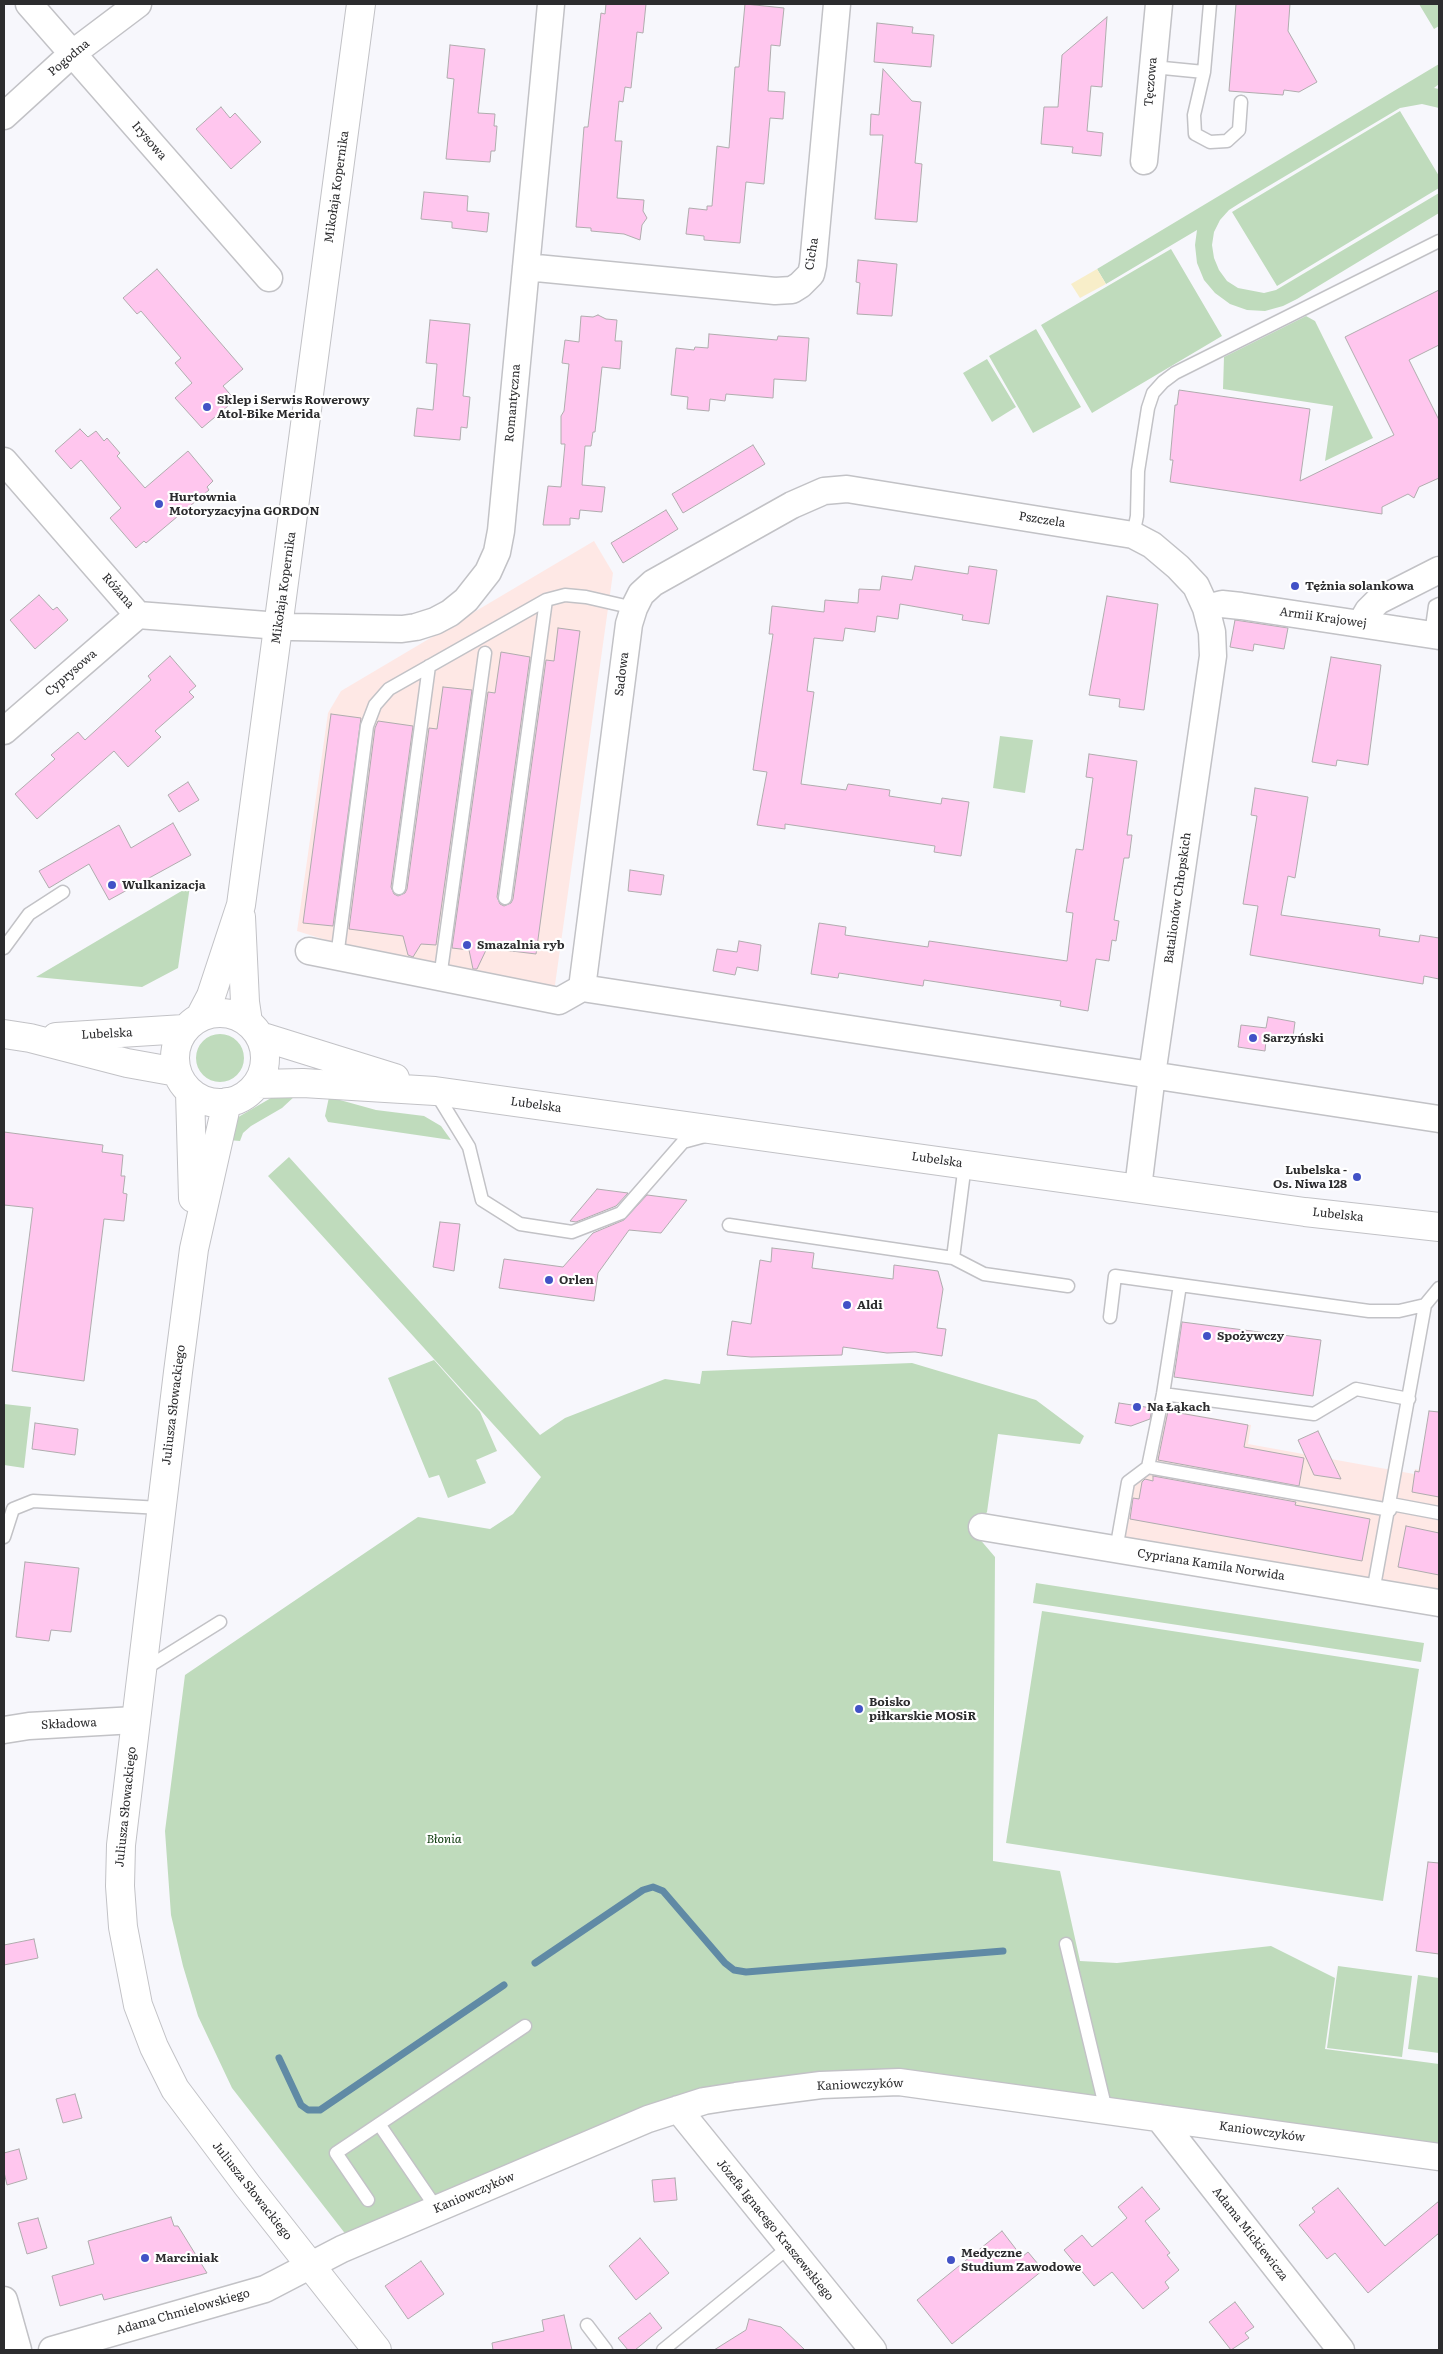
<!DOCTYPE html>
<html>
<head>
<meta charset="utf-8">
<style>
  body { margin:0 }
  #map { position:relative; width:1443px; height:2354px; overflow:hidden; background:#f7f7fc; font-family:Literata,serif }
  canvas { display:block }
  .frame { position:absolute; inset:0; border:5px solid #2c2c2e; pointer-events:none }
</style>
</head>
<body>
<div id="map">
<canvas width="1443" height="2354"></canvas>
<div class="frame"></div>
</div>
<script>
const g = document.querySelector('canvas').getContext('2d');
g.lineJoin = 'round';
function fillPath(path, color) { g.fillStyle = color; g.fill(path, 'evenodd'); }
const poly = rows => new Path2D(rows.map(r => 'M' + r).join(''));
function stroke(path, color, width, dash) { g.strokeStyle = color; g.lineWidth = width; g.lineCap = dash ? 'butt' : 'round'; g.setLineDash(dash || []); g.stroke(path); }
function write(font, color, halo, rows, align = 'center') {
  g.font = font + ' Literata,serif'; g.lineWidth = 4.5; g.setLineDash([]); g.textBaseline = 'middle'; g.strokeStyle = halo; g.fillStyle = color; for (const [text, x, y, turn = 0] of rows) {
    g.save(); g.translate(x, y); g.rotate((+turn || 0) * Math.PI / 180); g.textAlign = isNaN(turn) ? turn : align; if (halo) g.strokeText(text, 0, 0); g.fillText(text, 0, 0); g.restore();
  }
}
const industrial = poly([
  [594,541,613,573,554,992,355,949,297,931,328,713,341,691],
  [1162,1409,1251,1425,1248,1444,1414,1474,1415,1469,1439,1474,1439,1589,1122,1539,1134,1470,1154,1455]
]);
const green = poly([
  [1419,4,1439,4,1439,26,1434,29],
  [1439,64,1439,84,1434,88,1439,89,1439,108,1422,104,1400,108,1240,203,1229,210,1220,220,1214,232,1212,245,1214,258,1219,270,1227,281,1238,288,1264,293,1276,290,1439,193,1439,213,1297,299,1283,306,1265,311,1247,310,1230,304,1215,293,1204,280,1197,263,1195,245,1197,230,1106,284,1097,269],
  [1400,111,1439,176,1439,188,1277,286,1232,212],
  [1171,249,1222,336,1092,413,1041,325],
  [1306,316,1315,321,1373,438,1325,461,1333,406,1223,389,1224,357],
  [1036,329,1081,407,1033,433,989,356],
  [987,359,1016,407,992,422,963,373],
  [1000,736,1033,740,1025,793,993,788],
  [190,886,178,968,142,987,36,977],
  '196 1058a24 24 0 1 1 48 0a24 24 0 1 1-48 0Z',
  [281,1095,296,1095,282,1108,251,1126,243,1133,240,1141,228,1140,235,1120,240,1116,271,1098],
  [329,1097,376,1110,424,1116,441,1126,451,1140,328,1122,325,1116],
  [289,1157,540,1435,565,1418,665,1379,700,1384,702,1371,912,1363,1036,1400,1084,1436,1080,1444,998,1434,987,1512,982,1519,978,1537,995,1557,993,1861,1060,1871,1080,1961,1117,1963,1271,1946,1335,1978,1325,2049,1439,2064,1439,2147,820,2073,347,2236,232,2088,198,2016,183,1966,171,1915,165,1831,185,1675,418,1517,490,1529,513,1514,541,1477,268,1176],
  [434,1360,480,1412,497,1451,476,1460,486,1483,448,1498,439,1475,429,1478,388,1378],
  [4,1404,31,1407,24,1468,4,1465],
  [1036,1583,1424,1643,1421,1662,1033,1603],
  [1042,1611,1419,1669,1383,1901,1006,1843],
  [1338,1966,1412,1976,1402,2057,1327,2048],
  [1418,1975,1439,1978,1439,2053,1408,2049]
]);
const sand = poly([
  [1097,269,1106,284,1080,298,1071,284]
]);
const stream = poly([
  [535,1963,643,1890,653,1887,663,1891,725,1963,734,1970,746,1972,1003,1951],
  [279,2058,301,2105,308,2110,320,2110,504,1985]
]);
const building = poly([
  [606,4,646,4,643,33,637,32,631,88,625,87,623,102,619,101,615,141,622,141,617,198,644,200,643,211,647,218,642,225,640,240,624,234,591,231,591,228,576,227,584,127,588,127,601,13,605,14,606,4],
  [745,4,784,8,780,46,771,45,768,91,785,92,783,119,770,118,764,184,746,182,740,243,704,240,704,236,686,234,689,208,707,210,707,206,712,206,717,146,729,148,735,67,739,67,745,4],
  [1236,4,1290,4,1288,31,1317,82,1299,92,1284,90,1283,95,1229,91,1236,4],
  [1107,17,1102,87,1091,86,1087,131,1103,133,1101,156,1072,153,1073,147,1041,144,1044,107,1058,107,1062,55,1107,17],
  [877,23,913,27,912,33,934,35,931,67,874,62,877,23],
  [450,45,485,49,478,113,495,114,494,126,497,126,495,151,491,151,490,162,446,159,454,79,447,78,450,45],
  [883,69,912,101,921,102,915,163,922,164,917,222,875,219,883,135,870,135,871,114,879,115,883,69],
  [221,107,230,118,235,113,261,142,231,169,196,129,221,107],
  [424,192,468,196,467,211,489,213,487,232,452,228,452,222,421,219,424,192],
  [858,260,897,264,892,316,857,314,860,283,856,282,858,260],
  [157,269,243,369,223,386,235,400,202,428,175,398,192,383,175,363,181,358,141,311,137,314,123,298,157,269],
  [1439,290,1439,345,1409,360,1439,420,1439,478,1419,487,1414,498,1408,494,1382,507,1382,514,1170,482,1173,460,1170,460,1175,405,1177,405,1179,390,1310,409,1300,481,1394,435,1345,337,1439,290],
  [598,315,606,319,617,320,615,341,622,341,620,369,602,367,595,432,593,432,591,446,585,446,582,485,605,487,602,512,580,510,579,519,570,518,570,525,543,525,548,486,561,487,565,444,561,444,561,416,564,411,569,364,562,363,565,340,579,342,581,316,593,317,598,315],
  [430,320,470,324,463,396,470,397,467,428,461,427,460,440,414,436,417,408,433,410,437,364,426,363,430,320],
  [709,334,777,340,778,336,809,338,806,381,774,379,773,398,726,394,725,401,710,399,709,411,687,409,688,397,671,395,676,348,694,350,695,347,708,348,709,334],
  [80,429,88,437,96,431,104,441,107,438,120,453,117,456,145,488,188,451,213,481,207,487,209,490,146,543,144,541,136,548,110,518,121,508,81,460,71,469,55,451,80,429],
  [753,445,765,464,683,513,672,494,753,445],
  [666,510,678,529,623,563,611,543,666,510],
  [915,566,968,574,969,566,997,570,989,624,962,620,963,615,900,604,898,619,877,616,875,632,845,628,843,641,814,638,807,691,814,692,801,784,846,790,848,784,890,790,889,796,941,804,942,798,969,802,961,856,934,852,935,846,785,824,785,829,757,825,767,772,753,770,773,634,769,634,772,606,824,612,825,600,858,603,859,589,880,590,882,576,912,580,915,566],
  [39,595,53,610,57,607,68,620,35,649,10,620,39,595],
  [1107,596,1158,604,1144,710,1119,707,1120,699,1089,695,1107,596],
  [1235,620,1288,628,1284,649,1254,644,1253,651,1230,647,1235,620],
  [558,628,580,631,536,954,487,948,477,969,473,969,469,950,452,948,488,692,495,693,501,652,530,657,497,897,500,904,504,906,511,903,513,899,546,660,554,661,558,628],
  [170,656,196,686,189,692,194,697,155,731,161,737,128,767,114,751,37,819,15,794,55,759,51,755,78,732,85,740,151,680,148,676,170,656],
  [1331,657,1381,665,1368,765,1337,760,1336,766,1312,762,1331,657],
  [443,687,472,690,436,945,421,944,413,957,408,955,403,936,349,929,375,728,378,721,413,726,391,887,394,894,398,896,405,893,407,889,429,728,437,729,443,687],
  [331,714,361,718,333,926,303,923,331,714],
  [1089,754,1137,761,1127,835,1132,835,1129,858,1124,858,1114,920,1119,921,1116,941,1112,940,1109,961,1096,959,1088,1011,1060,1006,1061,1001,924,980,923,986,839,973,838,978,811,974,819,923,846,927,845,935,928,947,929,941,1067,961,1073,913,1066,912,1076,849,1083,850,1093,778,1086,777,1089,754],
  [188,782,199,800,179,812,168,795,188,782],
  [1255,788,1308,797,1295,878,1288,876,1281,915,1380,929,1379,936,1419,942,1420,935,1439,938,1439,979,1424,976,1423,984,1250,955,1258,906,1243,904,1257,816,1251,815,1255,788],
  [173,823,191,855,109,900,89,864,49,888,39,871,119,825,131,848,173,823],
  [630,870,664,875,661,895,628,891,630,870],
  [739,941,761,945,758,971,737,967,735,975,713,971,717,949,737,952,739,941],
  [1268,1017,1295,1022,1292,1044,1266,1040,1265,1051,1238,1047,1241,1025,1266,1028,1268,1017],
  [4,1132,103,1145,102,1152,123,1155,121,1176,125,1176,123,1193,127,1194,124,1221,104,1219,84,1381,12,1371,33,1208,4,1205,4,1132],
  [597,1189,628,1193,616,1206,576,1222,570,1221,597,1189],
  [647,1195,687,1200,661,1233,629,1230,598,1273,594,1301,499,1288,504,1259,563,1267,593,1233,624,1220,647,1195],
  [440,1222,460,1224,454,1271,433,1267,440,1222],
  [772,1248,814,1253,812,1268,893,1279,894,1265,938,1271,943,1289,937,1328,946,1329,942,1356,915,1352,887,1353,843,1347,842,1355,751,1357,727,1355,732,1321,751,1324,760,1260,771,1262,772,1248],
  [1182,1322,1321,1340,1313,1396,1174,1377,1182,1322],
  [1119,1403,1152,1408,1150,1419,1131,1426,1115,1423,1119,1403],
  [1168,1411,1248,1425,1244,1447,1304,1458,1299,1486,1158,1460,1168,1411],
  [1429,1411,1439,1412,1439,1497,1412,1492,1415,1471,1419,1472,1429,1411],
  [35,1423,78,1429,75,1455,32,1449,35,1423],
  [1318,1431,1341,1479,1314,1475,1298,1440,1318,1431],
  [1153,1476,1296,1502,1295,1505,1370,1519,1362,1561,1130,1519,1133,1498,1139,1499,1142,1482,1145,1479,1153,1481,1153,1476],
  [1406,1526,1439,1533,1439,1575,1398,1567,1406,1526],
  [25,1562,79,1568,71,1632,51,1630,49,1641,16,1637,25,1562],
  [1428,1862,1439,1863,1439,1954,1416,1951,1428,1862],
  [34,1939,38,1958,4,1965,4,1945,34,1939],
  [75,2094,82,2118,63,2123,56,2099,75,2094],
  [19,2149,27,2179,7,2185,4,2172,4,2153,19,2149],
  [675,2178,677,2200,654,2202,652,2180,675,2178],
  [1142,2187,1160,2209,1145,2221,1170,2253,1167,2255,1179,2270,1165,2282,1169,2288,1143,2309,1112,2272,1094,2286,1064,2250,1082,2235,1092,2247,1127,2218,1118,2207,1142,2187],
  [1338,2188,1385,2246,1439,2201,1439,2233,1368,2293,1335,2253,1327,2259,1299,2225,1315,2212,1312,2208,1338,2188],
  [171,2217,174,2226,178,2226,207,2273,104,2300,102,2294,60,2306,52,2276,94,2264,88,2241,171,2217],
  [38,2218,47,2248,27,2254,18,2223,38,2218],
  [1002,2231,1022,2257,1028,2252,1043,2270,952,2344,917,2300,1002,2231],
  [640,2238,669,2273,636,2300,609,2266,640,2238],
  [421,2261,444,2294,408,2319,385,2286,421,2261],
  [1235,2302,1254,2327,1245,2333,1249,2338,1231,2350,1209,2322,1235,2302],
  [650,2313,662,2328,635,2350,628,2350,618,2338,650,2313],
  [564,2315,572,2350,493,2350,492,2343,544,2331,542,2320,564,2315],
  [749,2319,781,2327,805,2350,714,2350,746,2330,749,2319]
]);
const lane = poly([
  [1153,67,1204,72,1210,4],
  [1204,72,1194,115,1195,134,1210,142,1227,141,1239,130,1241,102],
  [1133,535,1137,516,1138,471,1148,408,1153,393,1163,382,1175,373,1439,241],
  [1431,634,1435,606,1439,604],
  [399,888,429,666],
  [505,898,546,600],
  [4,948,29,914,63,892],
  [337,957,367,726,375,705,389,689,546,600,565,595,586,597,634,608],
  [440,978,485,653],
  [436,1093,469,1147,482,1200,520,1224,572,1232,621,1213,683,1142,705,1136],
  [729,1225,953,1258,984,1274,1068,1286],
  [953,1258,965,1164],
  [1110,1317,1115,1276,1369,1311,1399,1311,1425,1305],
  [1163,1394,1314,1414,1356,1389,1409,1399],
  [1148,1467,1390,1510],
  [1391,1504,1439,1513],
  [4,1537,13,1509,33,1501,161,1508],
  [1116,1550,1128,1482,1148,1467,1163,1394,1180,1285],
  [1373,1592,1425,1305,1439,1288],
  [143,1670,220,1622],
  [1066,1944,1106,2110],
  [379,2124,437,2209],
  [368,2200,336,2153,525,2026],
  [587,2325,606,2350],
  [663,2350,789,2247]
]);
const street = poly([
  [29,4,269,278],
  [4,116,73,53,138,4],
  [1144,161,1159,4],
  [526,267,775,291,792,290,800,285,811,274,813,265,837,4],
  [4,461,138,615,292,627,402,629,416,627,435,621,450,613,466,600,488,572,497,552,501,531,551,4],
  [1206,608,1222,604,1241,606,1439,636],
  [1361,623,1368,611,1378,601,1439,570],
  [4,731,138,615],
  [309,951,559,1001,582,988,1439,1119],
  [582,988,629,624,634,608,641,594,653,583,792,505,824,491,847,489,1133,535,1152,545,1178,567,1196,586,1206,608,1212,632,1213,656,1152,1075,1138,1188],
  [982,1527,1439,1603],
  [4,1730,29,1726,135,1720],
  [678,2109,873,2350],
  [1159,2118,1341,2350],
  [4,2300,18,2350],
  [52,2350,265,2289,342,2249,648,2119,704,2101,736,2096,821,2085,899,2082,1439,2157]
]);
const secondary = poly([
  [241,917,245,1002,248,1022],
  '175 1058a45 45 0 1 1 90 0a45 45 0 1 1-90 0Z',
  [200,1017,211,996,241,905,361,4],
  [4,1034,30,1038,127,1063,177,1072],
  [260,1036,395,1078],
  [56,1037,184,1029],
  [257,1084,303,1083,435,1091,1305,1212,1439,1227],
  [190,1092,193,1198],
  [227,1102,194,1249,178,1372,121,1845,120,1886,123,1927,138,2005,154,2047,175,2089,247,2185,377,2350]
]);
const markers = [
  [207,407,5,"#4252c6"],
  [159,504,5,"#4252c6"],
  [1295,586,5,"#4252c6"],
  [112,885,5,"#4252c6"],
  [467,945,5,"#4252c6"],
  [1253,1038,5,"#4252c6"],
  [1357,1177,5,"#4252c6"],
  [549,1280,5,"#4252c6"],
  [847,1305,5,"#4252c6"],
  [1207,1336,5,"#4252c6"],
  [1137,1407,5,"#4252c6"],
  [859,1709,5,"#4252c6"],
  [145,2258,5,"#4252c6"],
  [951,2260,5,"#4252c6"]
];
const streetNames = [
  ["Pogodna",69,58,-40],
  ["Tęczowa",1151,82,-85],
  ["Irysowa",149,141,49],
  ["Mikołaja Kopernika",337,187,-82],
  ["Cicha",812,254,-81],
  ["Romantyczna",513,403,-85],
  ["Pszczela",1042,520,9],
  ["Mikołaja Kopernika",284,588,-82],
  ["Różana",118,591,49],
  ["Armii Krajowej",1323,618,8],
  ["Cyprysowa",71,673,-41],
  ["Sadowa",622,674,-83],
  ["Batalionów Chłopskich",1178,898,-82],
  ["Lubelska",107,1034,-3],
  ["Lubelska",536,1105,8],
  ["Lubelska",937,1160,8],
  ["Lubelska",1338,1215,6],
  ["Juliusza Słowackiego",174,1405,-83],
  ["Cypriana Kamila Norwida",1211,1565,9],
  ["Składowa",69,1724,-3],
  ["Juliusza Słowackiego",126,1807,-84],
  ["Kaniowczyków",860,2085,-2],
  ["Kaniowczyków",1262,2132,8],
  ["Juliusza Słowackiego",252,2191,52],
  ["Kaniowczyków",474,2193,-23],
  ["Józefa Ignacego Kraszewskiego",775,2230,51],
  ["Adama Mickiewicza",1250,2234,52],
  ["Adama Chmielowskiego",183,2312,-16]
];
const poiNames = [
  ["Sklep i Serwis Rowerowy",217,400],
  ["Atol-Bike Merida",217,414],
  ["Hurtownia",169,497],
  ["Motoryzacyjna GORDON",169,511],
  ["Tężnia solankowa",1305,586],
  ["Wulkanizacja",122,885],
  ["Smazalnia ryb",477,945],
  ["Sarzyński",1263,1038],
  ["Lubelska -",1347,1170,"right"],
  ["Os. Niwa 128",1347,1184,"right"],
  ["Orlen",559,1280],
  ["Aldi",857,1305],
  ["Spożywczy",1217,1336],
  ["Na Łąkach",1147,1407],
  ["Boisko",869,1702],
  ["piłkarskie MOSiR",869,1716],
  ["Medyczne",961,2253],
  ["Studium Zawodowe",961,2267],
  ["Marciniak",155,2258]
];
const parkNames = [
  ["Błonia",444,1839]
];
fillPath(industrial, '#fee8e5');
fillPath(green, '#bfdbbc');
fillPath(sand, '#f8eec9');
stroke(stream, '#608aa5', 7);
fillPath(building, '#ffc6ee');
stroke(building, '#b0acae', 1);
stroke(lane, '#c2c2c6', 15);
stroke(street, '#c2c2c6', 29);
stroke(secondary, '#c2c2c6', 30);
stroke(lane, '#fff', 12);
stroke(street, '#fff', 26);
stroke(secondary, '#fff', 28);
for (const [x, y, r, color] of markers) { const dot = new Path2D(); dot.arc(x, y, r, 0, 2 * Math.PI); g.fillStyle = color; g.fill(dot); stroke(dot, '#fff', 2); }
write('12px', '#2c2c2e', '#fff', streetNames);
write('bold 12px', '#2c2c2e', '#fff', poiNames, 'left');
write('italic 12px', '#093808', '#fff', parkNames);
</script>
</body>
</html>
